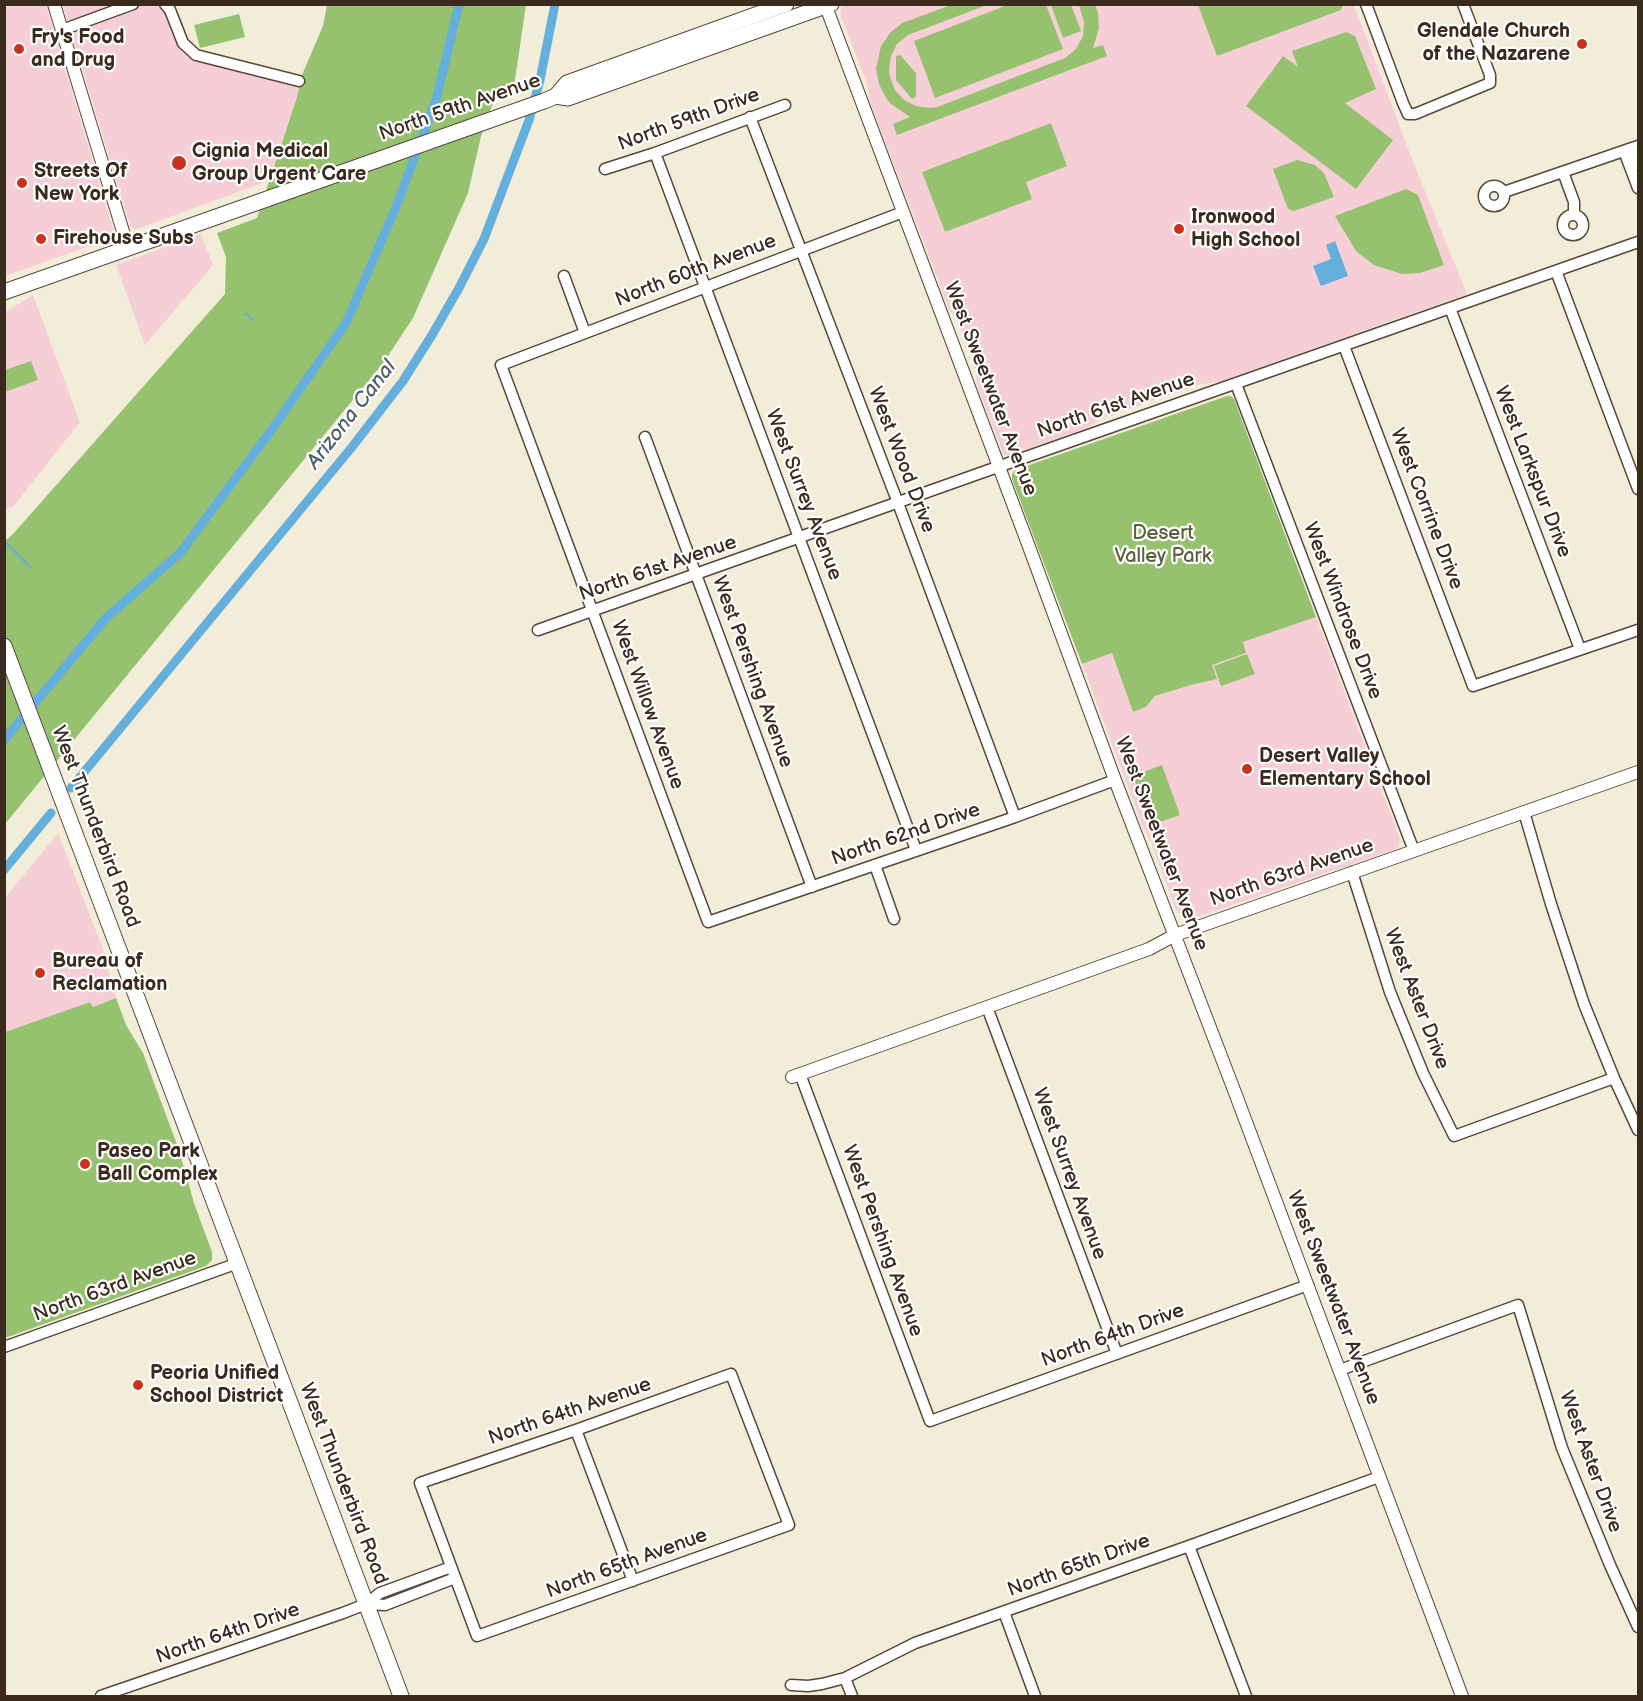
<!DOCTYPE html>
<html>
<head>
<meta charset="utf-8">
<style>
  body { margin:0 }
  #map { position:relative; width:1643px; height:1701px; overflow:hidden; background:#f2edd8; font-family:"Balsamiq Sans",sans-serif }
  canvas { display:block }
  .frame { position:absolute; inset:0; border:6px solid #3b2a1e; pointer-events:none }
</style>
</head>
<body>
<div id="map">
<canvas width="1643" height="1701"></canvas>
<div class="frame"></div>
</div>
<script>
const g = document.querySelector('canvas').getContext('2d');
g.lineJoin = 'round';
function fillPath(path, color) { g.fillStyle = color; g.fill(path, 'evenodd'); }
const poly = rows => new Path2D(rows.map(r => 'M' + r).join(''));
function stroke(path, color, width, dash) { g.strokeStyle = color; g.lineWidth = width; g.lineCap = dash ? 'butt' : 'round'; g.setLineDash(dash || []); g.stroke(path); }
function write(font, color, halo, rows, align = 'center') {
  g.font = font + ' "Balsamiq Sans",sans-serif'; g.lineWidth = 4.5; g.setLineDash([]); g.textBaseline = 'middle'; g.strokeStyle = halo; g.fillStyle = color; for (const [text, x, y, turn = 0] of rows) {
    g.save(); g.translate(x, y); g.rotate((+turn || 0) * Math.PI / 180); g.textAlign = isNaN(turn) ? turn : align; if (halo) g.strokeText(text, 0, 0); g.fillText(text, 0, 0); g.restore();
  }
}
const built = poly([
  [846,4,1354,5,1414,164,1467,294,1222,381,1198,385,1103,418,1087,428,1009,455,1004,455,1002,451,978,388,975,367,957,320,949,309,870,102,867,83,841,17,840,10],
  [4,5,46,5,114,232,114,234,109,239,5,276],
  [63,5,163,5,177,43,183,52,190,58,196,61,299,86,297,97,268,181,140,228,135,229,130,226],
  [201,234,213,265,145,345,116,265],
  [33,295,80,422,13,507,9,508,5,513,5,312],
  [1316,617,1400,839,1399,846,1396,849,1194,918,1182,916,1176,910,1151,842,1143,827,1082,664,1112,653,1133,711,1146,707,1155,696,1191,685,1216,679,1212,665,1246,653,1243,642],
  [58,833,105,954,109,975,116,998,92,1007,90,1002,5,1032,4,899]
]);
const green = poly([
  [1010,4,1046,5,1063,49,935,98,914,41],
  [327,5,526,5,513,93,494,100,481,136,468,193,413,318,384,362,5,824,5,541,13,534,225,294,226,257,217,233,257,218,297,97,302,75,323,26],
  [951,5,987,5,908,35,897,44,891,56,889,70,890,77,895,90,904,100,916,106,930,108,937,107,1065,58,1076,49,1083,36,1084,22,1079,5,1095,5,1098,13,1099,28,1093,48,1103,45,1107,56,897,135,893,124,910,117,891,104,886,98,879,84,876,69,881,46,890,33,902,23],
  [1051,5,1071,5,1081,31,1063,38],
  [1198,5,1198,4,1343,5,1341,10,1217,56],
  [239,14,245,37,200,48,194,25],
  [1346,32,1355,36,1376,89,1345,103,1393,140,1356,189,1246,106,1283,56,1298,67,1292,51],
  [900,55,916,73,916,97,912,99,896,80,896,56],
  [1051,123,1067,166,1026,182,1032,199,945,232,922,172],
  [1297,160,1315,165,1324,173,1334,197,1294,211,1288,209,1273,169],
  [1406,189,1418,195,1444,265,1420,273,1402,274,1374,265,1356,251,1335,216],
  [31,361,38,380,5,392,5,370],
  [1227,396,1231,396,1234,399,1316,617,1243,642,1246,653,1212,665,1217,679,1191,685,1155,696,1146,707,1133,712,1112,653,1082,664,1012,479,1012,474,1015,470],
  [1247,654,1255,674,1221,686,1214,666],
  [1162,765,1180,815,1151,825,1133,776],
  [116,998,126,1025,143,1053,179,1150,194,1203,212,1252,212,1260,206,1266,5,1338,5,1032,90,1002,93,1007]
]);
const water = poly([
  [1335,241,1348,276,1321,286,1313,266,1331,259,1326,245]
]);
const stream = poly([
  [246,314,254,320],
  [6,543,31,568]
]);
const canal = poly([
  [4,740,106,618,180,553,270,432,346,323,396,207,436,100,459,4],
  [71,788,352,447,403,381,432,335,459,288,484,239,529,120,540,80,555,4],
  [4,870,51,813]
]);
const minor = poly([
  [165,4,170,10,183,43,196,55,299,81],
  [1366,4,1403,103,1408,114,1415,114,1490,83,1490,75,1463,4],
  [62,30,133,4],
  [750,117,898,503,1015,817],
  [1632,148,1638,165],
  [1624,151,1638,188],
  [655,153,916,850],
  [605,169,655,153,785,105],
  [1563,172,1574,202,1574,215],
  '1484 196a10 10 0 1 1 20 0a10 10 0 1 1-20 0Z',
  [1504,192,1638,146],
  [903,212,501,365,708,922,1015,817,1115,780],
  '1563 225a10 10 0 1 1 20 0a10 10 0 1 1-20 0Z',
  [1556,271,1638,489],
  [564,276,585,333],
  [1450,308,1580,649],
  [1344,346,1473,686,1638,630],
  [1236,384,1414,851],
  [645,437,812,887],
  [538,630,989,470,1638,242],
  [1524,812,1551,904,1584,1004,1614,1078,1638,1130],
  [875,865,894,919],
  [1352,872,1390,992,1423,1073,1454,1136,1614,1078],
  [987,1007,1117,1354],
  [800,1074,930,1421,1308,1285],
  [4,1347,238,1263],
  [1340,1370,1518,1305,1562,1448,1610,1565,1638,1627],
  [731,1374,789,1525,477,1636,420,1483,576,1430,731,1374],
  [576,1430,633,1581],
  [1189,1546,1246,1696],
  [366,1604,385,1605,455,1578],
  [1004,1612,1035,1696],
  [845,1678,852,1696],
  [791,1685,808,1686,822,1684,845,1678,915,1643,1189,1546,1379,1477],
  [101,1696,343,1613,366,1604,380,1593,451,1567]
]);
const tertiary = poly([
  [54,4,128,248],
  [825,4,1028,544,1115,780,1234,1090,1462,1696],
  [792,1077,1149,949,1175,935,1638,772]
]);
const secondary = poly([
  [556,96,567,83,786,4],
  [4,292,544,101,556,96,568,98,831,4],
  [4,646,401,1696]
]);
const markers = [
  [1582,44,6,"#c8321e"],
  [19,49,6,"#c8321e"],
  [179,163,8,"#c8321e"],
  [22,183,6,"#c8321e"],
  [1179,229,6,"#c8321e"],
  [41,239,6,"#c8321e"],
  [1247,769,6,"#c8321e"],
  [40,973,6,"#c8321e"],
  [85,1164,6,"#c8321e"],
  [138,1385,6,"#c8321e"]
];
const poiNames = [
  ["Glendale Church",1570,32,"right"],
  ["of the Nazarene",1570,55,"right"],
  ["Fry's Food",31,38],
  ["and Drug",31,61],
  ["Cignia Medical",192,152],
  ["Group Urgent Care",192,175],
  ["Streets Of",34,172],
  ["New York",34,195],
  ["Ironwood",1191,218],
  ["High School",1191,241],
  ["Firehouse Subs",53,239],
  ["Desert Valley",1259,757],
  ["Elementary School",1259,780],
  ["Bureau of",52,962],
  ["Reclamation",52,985],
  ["Paseo Park",97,1152],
  ["Ball Complex",97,1175],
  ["Peoria Unified",150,1374],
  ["School District",150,1397]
];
const streetNames = [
  ["North 59th Avenue",460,108,-19],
  ["North 59th Drive",689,120,-20],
  ["North 60th Avenue",696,271,-21],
  ["West Sweetwater Avenue",990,389,69],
  ["North 61st Avenue",1116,406,-19],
  ["West Wood Drive",901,460,69],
  ["West Larkspur Drive",1532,472,69],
  ["West Surrey Avenue",803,495,69],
  ["West Corrine Drive",1426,509,69],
  ["North 61st Avenue",658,569,-19],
  ["West Windrose Drive",1342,611,69],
  ["West Pershing Avenue",752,672,70],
  ["West Willow Avenue",647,705,70],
  ["West Thunderbird Road",95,827,69],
  ["North 62nd Drive",906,835,-19],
  ["West Sweetwater Avenue",1161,844,69],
  ["North 63rd Avenue",1292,873,-19],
  ["West Aster Drive",1416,999,69],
  ["West Surrey Avenue",1069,1174,70],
  ["West Pershing Avenue",882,1241,70],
  ["North 63rd Avenue",115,1287,-20],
  ["West Sweetwater Avenue",1333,1298,69],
  ["North 64th Drive",1113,1336,-20],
  ["North 64th Avenue",570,1412,-19],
  ["West Aster Drive",1590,1462,70],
  ["West Thunderbird Road",343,1484,69],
  ["North 65th Avenue",627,1564,-20],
  ["North 65th Drive",1079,1566,-20],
  ["North 64th Drive",228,1634,-19]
];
const parkNames = [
  ["Desert",1163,534],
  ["Valley Park",1163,557]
];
const waterNames = [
  ["Arizona Canal",352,415,-52]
];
fillPath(built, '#f6cfd6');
fillPath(green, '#96c270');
fillPath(water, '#65afdd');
stroke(stream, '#65afdd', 2);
stroke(canal, '#65afdd', 9);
stroke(minor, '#56473a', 13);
stroke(tertiary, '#56473a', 14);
stroke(secondary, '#56473a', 17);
stroke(minor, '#fff', 10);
stroke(tertiary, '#fff', 12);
stroke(secondary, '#fff', 15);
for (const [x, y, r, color] of markers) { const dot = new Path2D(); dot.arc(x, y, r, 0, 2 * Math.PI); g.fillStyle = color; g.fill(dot); stroke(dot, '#fff', 2); }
write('bold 20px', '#3b2a1e', '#fff', poiNames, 'left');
write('20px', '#3b2a1e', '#fff', streetNames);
write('20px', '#5b5f3b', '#fff', parkNames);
write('italic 21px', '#4c5f6a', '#fff', waterNames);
</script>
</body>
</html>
